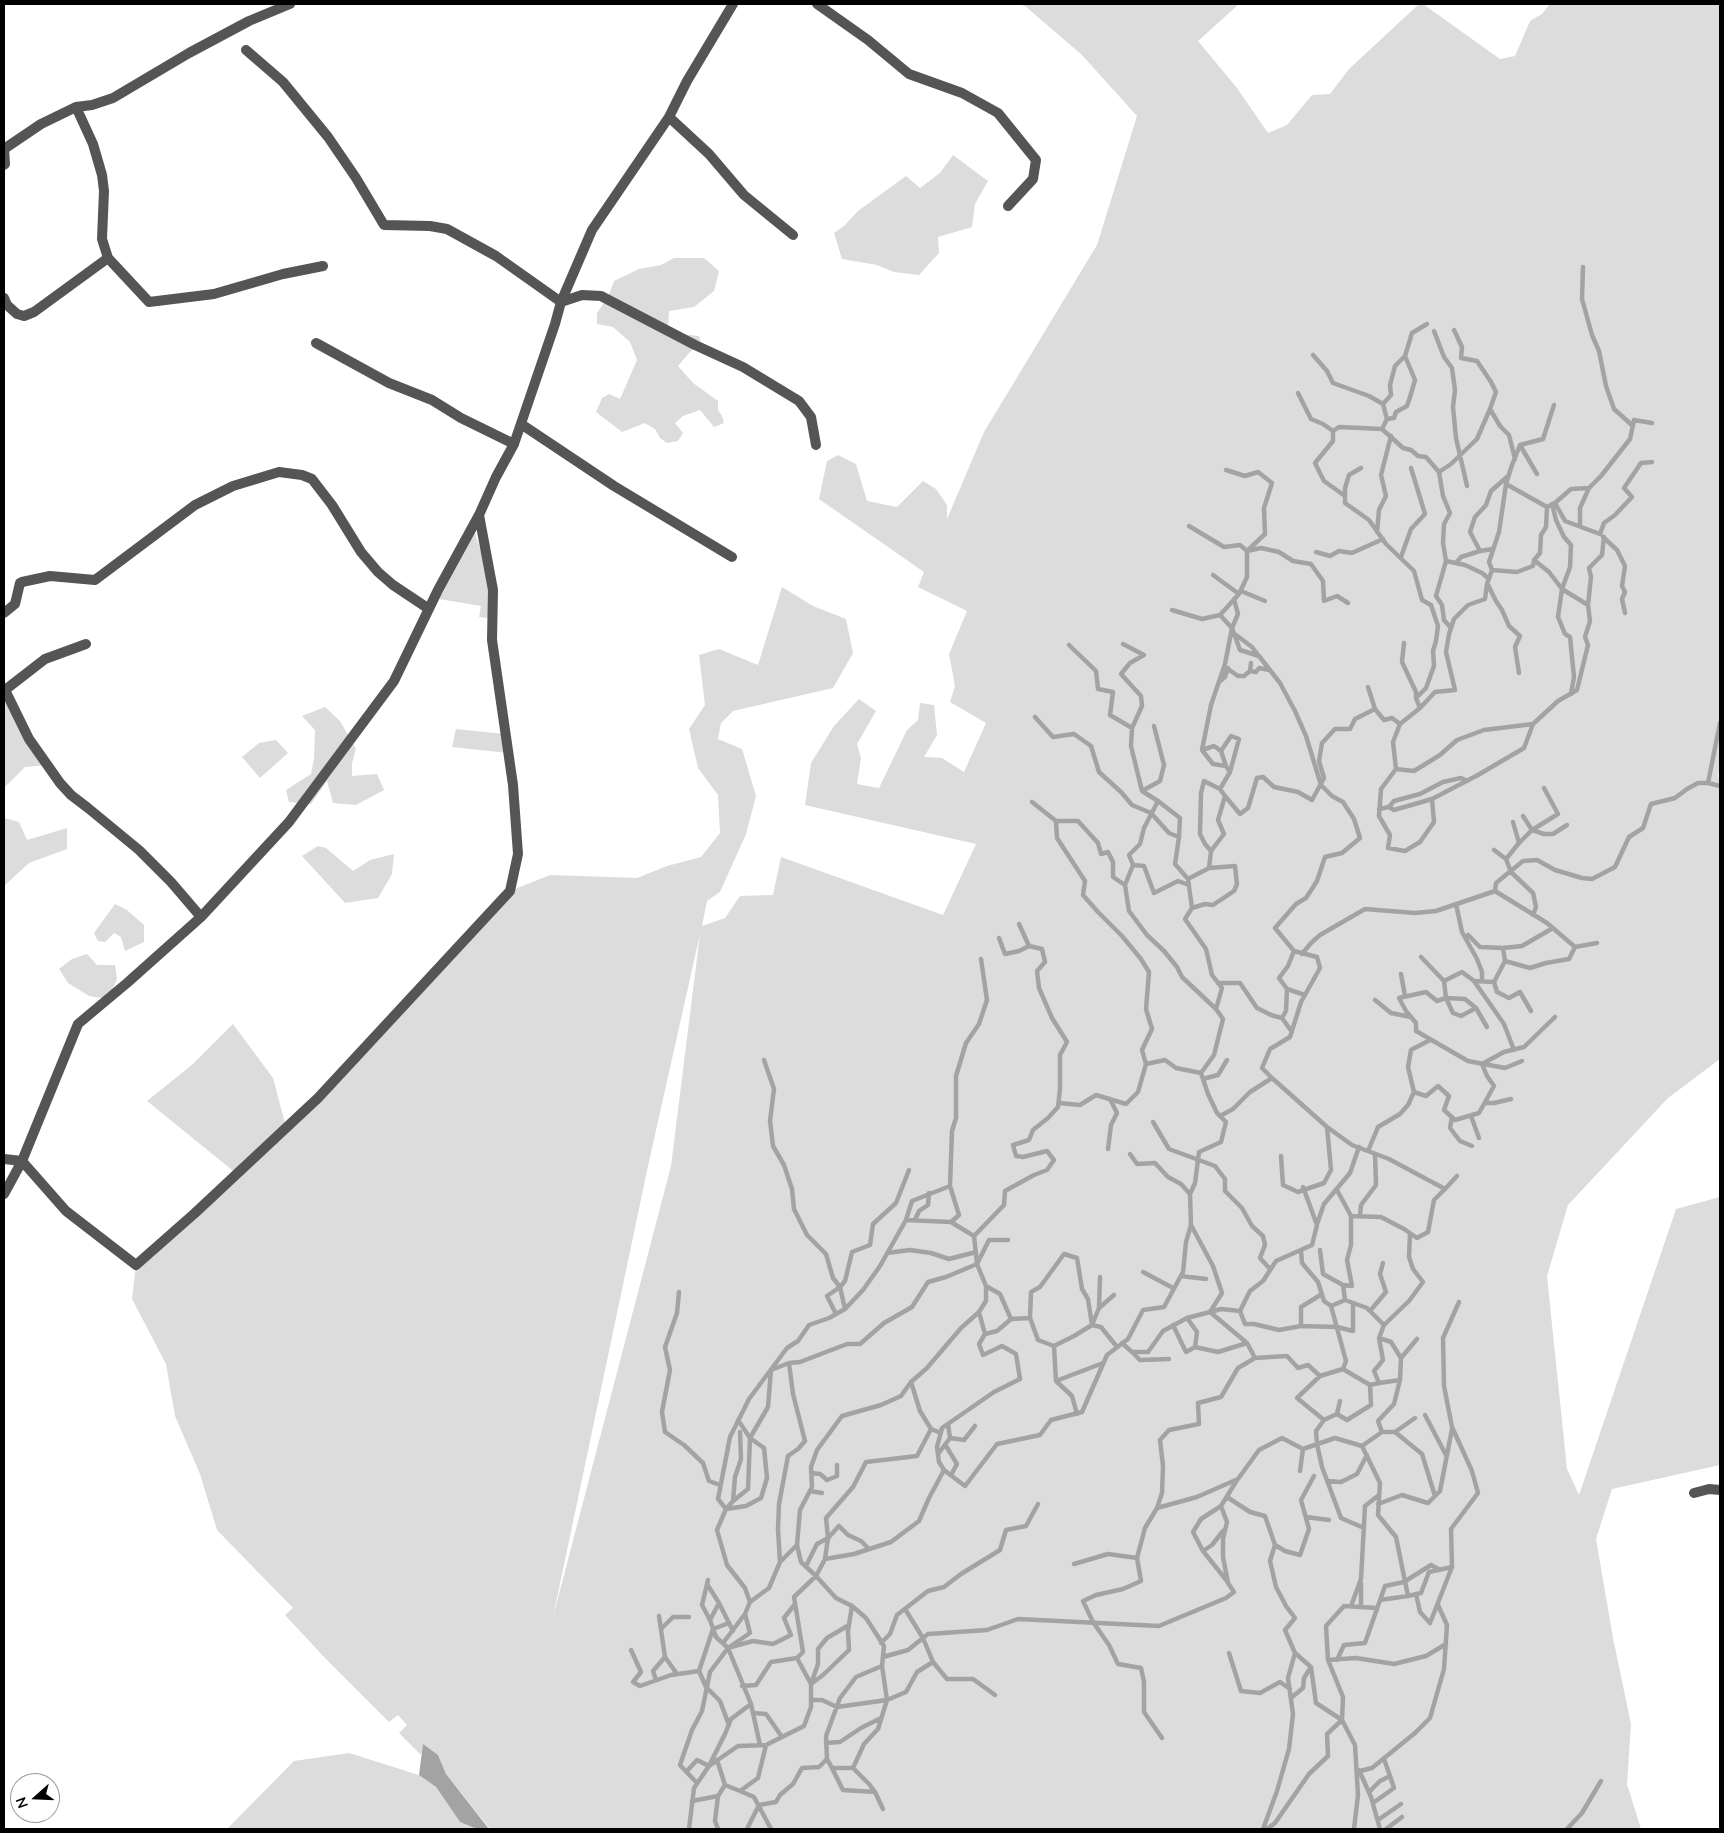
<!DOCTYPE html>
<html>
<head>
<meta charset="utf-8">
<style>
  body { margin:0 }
  #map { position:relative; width:1724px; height:1833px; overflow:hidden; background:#fff; font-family:Mulish,sans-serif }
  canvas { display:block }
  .frame { position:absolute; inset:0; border:5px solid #000; pointer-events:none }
  .north { position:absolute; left:10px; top:1773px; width:50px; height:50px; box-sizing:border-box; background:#fff; border:1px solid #999; border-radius:50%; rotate:250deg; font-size:14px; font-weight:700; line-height:20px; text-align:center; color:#000 }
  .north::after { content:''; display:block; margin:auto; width:18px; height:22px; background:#000; clip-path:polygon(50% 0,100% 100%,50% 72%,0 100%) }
</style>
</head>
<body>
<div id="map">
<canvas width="1724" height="1833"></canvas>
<div class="frame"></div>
<div class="north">N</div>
</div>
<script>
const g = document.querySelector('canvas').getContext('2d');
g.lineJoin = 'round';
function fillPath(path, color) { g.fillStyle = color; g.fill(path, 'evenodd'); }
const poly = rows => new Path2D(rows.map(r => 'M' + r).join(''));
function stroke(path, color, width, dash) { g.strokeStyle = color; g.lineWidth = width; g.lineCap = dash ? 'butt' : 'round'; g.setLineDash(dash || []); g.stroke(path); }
const green = poly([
  [1015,4,1239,4,1198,41,1237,88,1268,133,1287,125,1312,95,1330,94,1349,69,1419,4,1423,4,1500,59,1515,56,1530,21,1542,14,1550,4,1720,4,1720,766,1718,777,1720,778,1720,1059,1668,1098,1568,1205,1547,1276,1567,1469,1579,1495,1676,1209,1720,1197,1720,1465,1612,1489,1596,1539,1613,1638,1631,1724,1627,1784,1641,1829,490,1829,446,1774,438,1755,423,1745,421,1755,399,1733,407,1725,398,1715,389,1722,325,1658,285,1615,293,1608,217,1530,200,1474,175,1416,166,1364,132,1299,136,1265,237,1174,147,1101,193,1064,233,1024,273,1078,286,1127,510,891,550,875,637,878,667,866,701,857,720,833,718,795,698,768,689,729,705,705,699,655,719,649,758,665,782,587,813,606,846,619,853,653,833,688,733,711,721,723,718,739,742,749,756,796,746,834,720,892,707,901,702,926,725,918,740,896,773,895,781,857,943,915,976,844,805,805,811,763,834,726,859,699,876,711,857,744,861,758,857,784,879,788,907,730,918,720,920,703,934,705,937,735,924,757,942,758,964,772,986,723,950,702,955,686,949,654,967,611,918,587,924,572,819,499,827,461,838,455,856,464,867,501,897,507,923,481,936,489,947,505,947,519,984,432,1097,245,1137,116,1082,55,1025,6],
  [700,934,671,1166,553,1617,648,1166],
  [953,155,988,181,975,204,972,227,938,237,939,253,919,275,894,272,877,265,842,259,834,233,844,226,858,211,906,176,920,188,940,173],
  [674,258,704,258,719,271,714,291,694,307,669,311,668,329,680,334,699,336,701,343,689,353,678,366,693,383,718,401,718,410,722,416,724,423,714,427,700,410,683,416,675,423,683,433,678,441,667,443,660,438,655,429,645,423,622,432,596,412,602,398,609,394,620,399,637,360,630,342,613,327,597,324,597,313,608,297,614,281,639,269,661,265],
  [475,533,493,590,493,619,479,617,481,606,439,599],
  [4,688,46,765,25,767,4,788],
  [325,707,340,721,356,749,352,763,352,776,377,774,384,790,356,805,333,803,327,781,311,804,289,802,286,790,311,774,314,758,315,730,302,716],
  [456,729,505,734,508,753,452,747],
  [276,740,288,753,260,778,242,757,259,743],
  [4,818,19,822,27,840,67,828,67,849,29,863,4,886],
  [318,846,326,848,353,871,370,860,394,854,392,874,378,898,345,903,302,856],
  [115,904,127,910,144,925,144,942,125,951,121,937,114,933,105,942,98,941,94,933],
  [87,954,97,965,115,965,117,979,108,999,89,996,68,983,59,969,72,959],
  [349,1753,419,1775,436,1787,460,1822,477,1829,227,1829,294,1761]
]);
const water = poly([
  [423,1744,438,1755,446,1774,489,1829,477,1829,460,1822,436,1787,419,1775]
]);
const stream = poly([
  [1583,267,1582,299,1592,335,1599,351,1606,386,1614,409,1633,426],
  [1454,330,1462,347,1461,358,1477,361,1491,382,1496,392,1490,409],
  [1434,331,1444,357,1452,368,1455,390,1453,407,1456,438,1467,486],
  [1313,355,1327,371,1333,383,1369,396,1383,404,1387,419,1382,429,1403,448,1411,450,1418,456,1426,457,1439,472],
  [1298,393,1311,419,1323,424,1333,431],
  [1383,404,1391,395,1390,385,1395,366,1405,356,1412,333,1427,324],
  [1387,419,1394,418,1396,412,1407,406,1410,397,1415,380,1405,356],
  [1333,431,1333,441,1315,463,1324,481,1345,496],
  [1333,431,1339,427,1382,429],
  [1520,445,1537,474],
  [1361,468,1349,475,1345,488,1345,503,1369,520,1386,544,1414,571,1422,600,1431,605,1438,626,1436,641,1433,651,1434,666,1426,688,1416,698,1420,708],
  [1506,484,1547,507],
  [1555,503,1571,489,1589,488,1601,476,1630,439,1634,420,1652,423],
  [1552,504,1556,520,1564,537,1571,545,1570,567,1562,589,1558,617,1565,634,1570,637,1574,677,1571,694],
  [1189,526,1224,547,1240,545,1247,551,1261,548,1279,552,1293,561,1311,564,1323,581,1324,601,1337,596,1348,603],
  [1580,526,1580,508,1589,488],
  [1377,532,1379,510,1386,496,1381,475,1391,436],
  [1603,537,1617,550,1625,566,1622,586,1625,592,1622,599,1625,613],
  [1480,551,1470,532,1475,517,1486,505,1491,491,1507,477],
  [1316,552,1330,556,1339,551,1352,553,1383,539],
  [1401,557,1411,529,1425,514,1411,468],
  [1534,560,1549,572,1562,589,1588,605],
  [1446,561,1465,565,1482,573,1489,579],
  [1456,563,1461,557,1480,551,1493,549],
  [1492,570,1489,562,1499,532,1506,484,1512,465,1520,445,1543,439,1554,405],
  [1213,575,1239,594],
  [1488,585,1496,601,1502,610,1509,626,1520,636,1515,647,1519,673],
  [1241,591,1265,601],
  [1172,610,1202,619,1220,615,1232,628,1240,650,1259,656,1280,683,1295,711,1306,736,1321,785,1332,796,1343,802,1354,819,1360,838,1342,853,1325,857,1317,881,1306,898,1296,904,1275,928,1294,951,1288,966,1279,978,1287,989,1286,1011,1282,1018],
  [1220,615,1239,594,1247,577,1247,551,1265,534,1264,508,1272,483,1258,472,1245,476,1226,470],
  [1451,628,1444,620,1442,605,1436,596,1446,561,1443,543,1444,524,1450,513,1443,496,1439,472,1451,464,1477,439,1490,409,1500,426,1509,435,1515,459],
  [1236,635,1252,647,1258,655],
  [1404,643,1402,662,1416,692,1416,698],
  [1123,644,1144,655,1130,663,1121,674,1141,696,1142,706,1132,728],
  [1069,645,1096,671,1098,689,1113,692,1110,715,1132,728,1131,746,1142,791,1158,801,1144,828,1140,844,1129,855,1133,865,1125,885,1129,911,1147,935,1164,951,1177,967,1182,977,1216,1009],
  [1228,669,1238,676,1244,676,1250,671,1256,672,1259,668,1269,670],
  [1250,671,1251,663],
  [1219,682,1225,677,1228,668],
  [1368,687,1375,709,1384,720,1392,718,1400,724],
  [1035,717,1053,737,1074,734,1091,746,1099,772,1121,792,1132,805,1151,813,1169,833,1179,837,1175,864,1188,879],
  [1202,750,1214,746,1221,751,1226,766],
  [1221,751,1231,736,1239,739,1230,772],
  [1396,769,1414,771,1440,755,1457,740,1484,730,1533,724,1558,701,1577,690,1588,645,1585,637,1590,621,1588,605,1591,577,1589,568,1602,555,1604,537],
  [1708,783,1720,786],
  [1142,791,1160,781,1164,765,1154,726],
  [1225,796,1220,789,1230,772,1226,766,1213,764,1202,750,1211,705,1225,664,1232,628,1238,614,1234,599],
  [1432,799,1434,822,1420,842,1405,851,1388,848,1390,835,1379,816,1381,789,1396,769,1393,742,1400,724,1420,708,1435,692,1455,690,1446,652,1449,634,1454,619,1468,605,1485,599,1487,584,1492,570,1517,572,1533,566,1534,560,1540,553,1541,535,1546,527,1547,507,1555,503,1565,521,1600,534,1604,523,1615,515,1632,497,1624,488,1641,463,1652,462],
  [1158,801,1180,818,1179,837],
  [1032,802,1056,821,1078,821,1098,843,1101,854,1108,852,1113,862,1113,877,1125,885],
  [1389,807,1394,801,1420,794,1443,782,1461,778,1467,781],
  [1379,809,1389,807,1394,810,1432,799,1478,775,1524,748,1533,724],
  [1056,821,1057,838,1085,881,1083,895,1098,912,1122,936,1141,959,1149,972,1146,1009,1152,1029,1142,1050,1146,1064,1165,1060,1176,1068,1201,1073],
  [1532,830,1558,814,1544,788],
  [1532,830,1544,834,1553,834,1567,825],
  [1519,843,1532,830,1523,816],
  [1494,850,1506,859,1511,872,1533,893,1536,907,1533,915],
  [1211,851,1205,844,1200,834,1201,793,1204,781,1220,789],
  [1506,859,1519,843,1513,822],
  [1133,865,1144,866,1154,893,1178,881,1189,885],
  [1495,891,1496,883,1523,861,1537,860,1555,870,1582,878,1592,879,1615,867,1629,837,1643,828,1651,804,1675,798,1687,789,1698,783,1708,783,1720,723],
  [1456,904,1462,932,1477,959,1482,972,1482,981],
  [1192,908,1205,904,1213,905,1234,891,1237,884,1235,866,1209,868],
  [1468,935,1480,947,1503,948],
  [999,938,1005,954,1019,951,1029,946],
  [1302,954,1311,943,1320,935,1365,909,1415,913,1436,911,1495,891,1547,923,1575,947],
  [1421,957,1444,981],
  [1505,961,1503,948,1522,946,1553,928],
  [1401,974,1405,996],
  [1474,981,1504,1024,1514,1050],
  [1494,982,1497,992,1509,998,1520,992,1531,1011],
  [1218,983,1240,983,1257,1008,1271,1015,1282,1018,1292,1032],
  [1287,989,1305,995],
  [1446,998,1465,999,1476,1008,1487,1027],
  [1446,998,1453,1013,1461,1016,1476,1008],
  [1375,1000,1391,1013,1411,1017],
  [764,1060,774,1089,770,1121,773,1146,784,1165,792,1189,794,1209,807,1235,826,1254,833,1278,840,1287,845,1309],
  [1522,1061,1505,1068,1468,1061,1416,1031,1416,1023,1406,1011,1399,998,1426,992,1437,1001,1446,998,1444,981,1462,972,1474,981,1494,982,1505,961,1530,968,1546,963,1569,959,1575,947,1597,943],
  [1272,1078,1262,1068,1270,1049,1290,1037,1301,1002,1320,968,1317,957,1294,951],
  [1203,1079,1218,1075,1227,1060],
  [1414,1092,1426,1096,1438,1086,1449,1096,1444,1110,1455,1120,1479,1113,1494,1086,1487,1076,1482,1064,1504,1052,1524,1047,1555,1017],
  [1059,1103,1080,1105,1096,1095,1126,1104,1138,1092,1146,1064],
  [1485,1103,1494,1103,1511,1099],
  [1220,1116,1233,1109,1250,1092,1272,1078,1327,1127,1352,1145,1389,1159,1445,1189,1457,1176],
  [1471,1116,1479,1138],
  [1452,1117,1450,1128,1460,1141,1472,1146],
  [1153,1122,1169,1149,1215,1166,1225,1179,1225,1191,1242,1208,1252,1226,1263,1236,1265,1245,1260,1258,1270,1269],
  [1108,1149,1111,1125,1117,1113,1110,1099],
  [1368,1151,1378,1127,1400,1114,1408,1105,1414,1092,1408,1067,1411,1050,1430,1040],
  [1130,1154,1137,1164,1155,1163,1168,1177,1181,1184,1190,1194],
  [1281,1156,1283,1185,1298,1192,1324,1183,1331,1170,1327,1127],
  [1303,1187,1317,1225,1312,1245,1276,1261,1263,1281,1250,1291,1240,1311,1221,1309,1210,1312,1247,1343,1255,1358,1287,1356,1298,1368,1308,1365,1320,1376],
  [1337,1190,1351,1216],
  [1360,1216,1361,1205,1376,1185,1375,1154],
  [906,1220,912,1201,950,1186],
  [915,1220,919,1211,928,1205,929,1193],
  [951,1222,959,1215,950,1186,952,1131,956,1118,956,1076,966,1043,979,1024,987,1000,981,959],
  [1317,1224,1324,1204,1350,1173,1359,1147],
  [1301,1250,1302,1263,1318,1282,1324,1301,1331,1306],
  [1320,1250,1323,1274,1343,1285,1345,1300,1331,1306,1346,1361,1343,1369,1320,1376,1297,1398,1324,1420,1316,1431,1317,1444,1322,1467,1341,1518,1364,1528],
  [887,1253,910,1250,931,1253,949,1259,976,1252],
  [1143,1272,1173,1288],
  [1181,1276,1206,1279],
  [1343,1285,1352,1286,1347,1260,1351,1245,1351,1216,1381,1217,1404,1229,1417,1238,1428,1232,1434,1200,1445,1189],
  [986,1286,1000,1294,1011,1319],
  [679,1292,677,1313,665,1347,670,1370,662,1412,665,1432,684,1445,703,1463,709,1481,720,1485],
  [1345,1300,1367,1308,1384,1325,1409,1301,1423,1282,1413,1269,1409,1257,1410,1233],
  [1099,1308,1100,1277],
  [1240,1311,1245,1324,1254,1324,1279,1330,1301,1326,1301,1307,1322,1294],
  [1370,1311,1386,1292,1380,1274,1383,1263],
  [836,1314,827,1296,840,1287,845,1281,852,1252,870,1245,873,1224,896,1203,909,1170],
  [1030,1318,1038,1340,1054,1346,1056,1381,1072,1396,1077,1414],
  [1187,1318,1197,1332,1195,1347],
  [1173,1325,1186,1352,1195,1347,1218,1352,1247,1343],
  [1384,1325,1379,1338,1391,1342,1401,1358],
  [1301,1326,1337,1327,1353,1331,1353,1303],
  [985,1334,997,1331,1011,1319,1030,1318,1031,1292,1040,1287,1064,1254,1077,1258,1082,1289,1088,1299,1092,1325,1101,1327,1117,1347],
  [1122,1343,1132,1352,1148,1352,1163,1331,1187,1318,1210,1312,1222,1293,1213,1266,1191,1225],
  [1054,1346,1074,1336,1092,1325,1099,1308,1114,1295],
  [1132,1352,1140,1360,1169,1359],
  [1056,1381,1103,1363],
  [911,1382,920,1411,931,1429,941,1433],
  [1379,1383,1400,1380],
  [1370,1385,1379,1383,1374,1371,1383,1360,1379,1338],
  [1337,1414,1347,1420,1371,1405,1370,1385,1343,1369],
  [1425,1415,1446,1455],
  [1324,1420,1337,1414,1340,1401],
  [1382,1432,1378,1421,1394,1404,1400,1380,1401,1358,1417,1339],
  [1395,1432,1422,1454,1435,1496],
  [950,1438,964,1440,975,1426],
  [946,1446,957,1464,951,1475],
  [938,1454,950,1438,948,1424],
  [944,1470,939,1462,937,1447,942,1428,994,1392,1020,1379,1016,1354,1002,1346,983,1355,979,1344,985,1334,979,1312,986,1301,986,1286,977,1264,974,1236,1004,1205,1005,1191,1034,1175,1047,1170,1054,1160,1047,1151,1023,1157,1016,1156,1013,1145,1029,1140,1033,1130,1048,1118,1058,1107,1060,1089,1060,1055,1067,1042,1052,1018,1039,988,1037,971,1045,962,1042,949,1029,946,1019,924],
  [1300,1471,1303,1449],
  [811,1473,820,1474,827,1480,837,1476,837,1465],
  [1327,1481,1341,1482,1357,1474,1367,1455],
  [810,1491,822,1493],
  [1227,1497,1250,1512,1265,1516,1275,1545,1270,1561,1276,1587,1286,1606,1295,1618,1285,1630,1295,1653,1311,1667,1316,1703,1342,1720,1327,1734,1328,1756,1309,1774,1275,1823,1267,1829],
  [733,1501,735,1477,741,1459,740,1432],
  [1378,1504,1402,1495,1428,1503,1440,1491,1452,1429],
  [1221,1506,1201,1519,1193,1532,1203,1551,1227,1581],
  [1157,1508,1162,1493,1163,1466,1160,1440,1169,1430,1199,1424,1198,1403,1221,1397,1238,1368,1255,1358],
  [726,1509,746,1506,761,1498,767,1478,764,1448,750,1438,768,1407,771,1370,789,1363,800,1362,847,1344,860,1344,884,1323,912,1307,928,1282,946,1277,977,1264,989,1240,1008,1240],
  [726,1509,733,1501,748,1489,750,1438,738,1420],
  [1306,1517,1329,1520],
  [1275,1545,1285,1551,1300,1555,1309,1529,1301,1500,1314,1476],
  [1203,1551,1212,1545,1223,1531],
  [825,1559,828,1538,826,1518,853,1487,866,1462,917,1456,931,1429],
  [780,1562,778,1529,779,1504,788,1456,798,1449,805,1441,793,1394,789,1363],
  [1074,1564,1108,1554,1137,1558],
  [806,1566,817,1544,828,1538,839,1526,848,1535,861,1541,869,1549],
  [708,1580,702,1605,710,1620,716,1637,728,1648,751,1704,760,1745],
  [1361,1583,1361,1607],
  [707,1584,719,1603,733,1631],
  [1416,1594,1420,1612,1430,1623,1452,1567,1451,1529,1478,1493,1472,1471,1452,1427,1444,1386,1443,1338,1459,1302],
  [1408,1596,1421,1593,1429,1572,1452,1567],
  [1380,1600,1408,1596,1396,1537,1378,1515,1380,1483,1362,1446,1382,1432,1395,1432,1415,1418],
  [750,1602,745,1588,727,1565,717,1530,726,1509,718,1499,730,1437,749,1399,787,1348,798,1341,809,1325,829,1318,845,1309,863,1290,880,1266,906,1220,951,1222,974,1236],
  [1351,1606,1361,1579,1365,1506,1379,1495],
  [659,1616,665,1657,677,1674],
  [710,1620,719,1603],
  [661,1629,673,1617,689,1617],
  [723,1643,745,1614],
  [881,1643,890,1634,897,1615,928,1591,944,1587,961,1574,1000,1550,1006,1530,1026,1526,1038,1504],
  [731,1647,753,1641,773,1644,791,1635,784,1618,795,1604],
  [631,1650,641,1672,633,1682,640,1686,671,1675,699,1671,706,1687,720,1701,729,1725],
  [1229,1653,1241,1691,1260,1693,1280,1682,1290,1689],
  [883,1657,908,1650,928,1634,987,1630,1018,1619,1159,1626,1226,1598,1234,1592,1228,1583,1223,1557,1223,1539,1227,1522,1221,1506,1237,1480],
  [1328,1660,1356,1658,1394,1664,1426,1656,1446,1644],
  [1337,1660,1344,1645,1365,1643,1385,1586,1404,1582,1431,1565,1440,1570],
  [933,1662,947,1679,973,1679,995,1695],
  [699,1671,713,1629,729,1623],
  [656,1680,653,1671,665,1657],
  [811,1684,823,1675,849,1650,848,1631,852,1606],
  [811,1684,818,1664,818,1649,827,1638,849,1625],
  [742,1686,756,1685,771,1662,797,1658],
  [1291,1698,1303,1688,1304,1678,1311,1667],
  [811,1700,822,1700,837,1707,887,1700,906,1692,917,1672,933,1662,923,1638,905,1609],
  [753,1713,766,1714,782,1737],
  [1162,1738,1144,1712,1144,1682,1141,1668,1118,1664,1109,1645,1093,1622,1083,1601,1096,1595,1123,1589,1141,1581,1137,1558,1145,1528,1157,1508,1197,1497,1238,1479,1259,1450,1282,1438,1303,1449,1335,1438,1362,1446],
  [826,1743,840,1742,861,1728,881,1718],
  [827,1759,832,1768,853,1768,869,1784,875,1792,883,1809],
  [832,1768,843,1790,875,1792],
  [853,1768,864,1744,878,1729,887,1700,882,1666],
  [1359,1770,1371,1797,1380,1829],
  [687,1771,697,1760,709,1766,725,1734,731,1719,751,1704],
  [1360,1771,1372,1768,1415,1733,1430,1718,1444,1669,1447,1625,1438,1605],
  [697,1783,680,1765,692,1730,702,1711,710,1672,728,1648,750,1633,745,1614,750,1602,769,1588,780,1562,797,1545],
  [725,1785,740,1791,758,1778,766,1745],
  [740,1791,754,1797,771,1829],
  [1369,1792,1380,1781,1390,1776,1384,1759],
  [692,1801,718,1796,725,1785,717,1760],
  [1373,1803,1394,1788,1390,1776],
  [1378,1820,1401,1804],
  [689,1829,694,1788,709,1766,738,1746,766,1745,804,1726,811,1707,811,1684,797,1658,803,1652,794,1597,816,1576,825,1559,854,1554,891,1542,919,1521,929,1498,944,1470,965,1486,997,1444,1040,1435,1051,1420,1082,1412,1107,1355,1128,1339,1143,1310,1164,1307,1183,1272,1186,1242,1191,1225,1190,1194,1195,1183,1199,1152,1221,1142,1226,1122,1217,1113,1208,1094,1201,1073,1214,1055,1223,1019,1216,1009,1222,988,1212,975,1206,949,1185,919,1192,908,1188,879,1209,868,1211,851,1224,834,1218,820,1225,796,1240,814,1248,808,1257,778,1263,777,1274,787,1298,792,1312,800,1324,778,1319,761,1322,743,1335,729,1350,729,1355,719,1375,709],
  [718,1829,715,1821,718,1796],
  [747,1829,759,1805,776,1802,780,1795,793,1784,802,1768,819,1767,827,1759,826,1736,840,1698,856,1677,882,1666,884,1646,866,1618,852,1606,836,1598,816,1576,801,1562,797,1545,800,1510,812,1487,811,1467,817,1450,842,1416,881,1405,901,1396,911,1382,927,1368,961,1328,979,1312],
  [1263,1829,1277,1791,1289,1749,1293,1714,1288,1678,1295,1653],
  [1354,1829,1358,1795,1355,1745,1342,1720,1343,1697,1328,1660,1326,1626,1344,1606,1377,1608],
  [1386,1829,1402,1817],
  [1567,1829,1582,1813,1601,1781]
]);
const minor = poly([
  [817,4,868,40,909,74,962,93,998,113,1036,160,1033,179,1008,206],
  [246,50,283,82,328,137,356,178,384,225,430,226,447,229,496,256,561,302,582,295,601,296,695,345,743,367,799,401,811,417,816,445],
  [76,107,93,144,102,175,104,191,102,239,108,258,149,302,214,294,283,274,323,266],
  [669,117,709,154,744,195,793,235],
  [4,148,5,164,4,165],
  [4,149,41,124,76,107,92,105,113,98,189,53,249,21,290,4],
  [4,298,7,305,17,314,24,316,34,312,108,258],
  [316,343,389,383,432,400,461,418,514,444],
  [521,424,614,486,732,557],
  [4,613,15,604,20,583,22,582,50,576,95,580,195,505,233,486,279,472,302,475,312,479,332,505,361,552,378,572,393,585,429,609],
  [4,688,29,739,60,783,71,795,88,808,139,850,171,882,201,917],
  [5,690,45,659,86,644],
  [4,1159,22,1161,66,1211,136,1265,195,1213,318,1098,510,891,518,854,513,785,492,640,493,590,479,515],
  [4,1194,22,1161,78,1024,127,983,201,917,289,822,394,681,438,590,479,515,496,477,514,444,555,324,561,302,592,230,669,117,687,81,733,4],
  [1694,1493,1709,1489,1720,1490]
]);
fillPath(green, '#dcdcdc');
fillPath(water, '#a3a3a3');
stroke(stream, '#a3a3a3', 4.5);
stroke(minor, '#555', 10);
</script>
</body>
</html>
